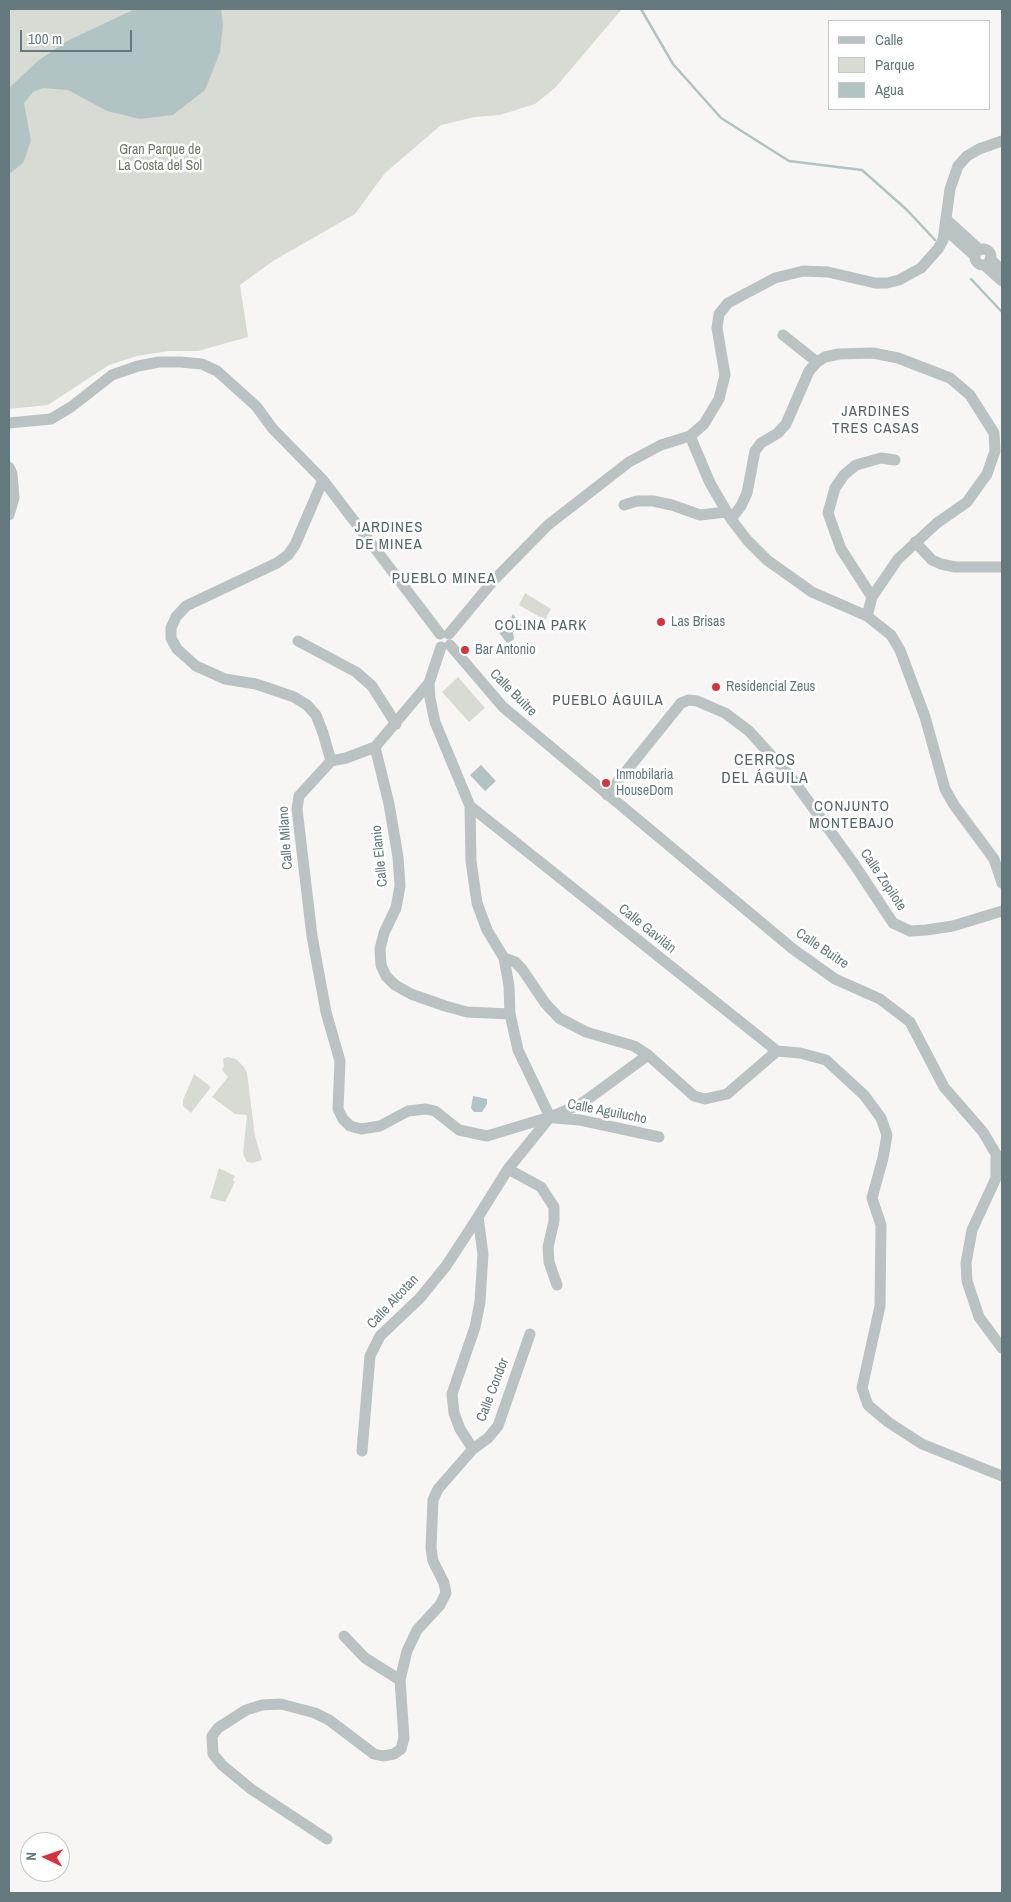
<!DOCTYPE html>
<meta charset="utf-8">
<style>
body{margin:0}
#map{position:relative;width:1011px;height:1902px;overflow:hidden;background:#f7f6f4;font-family:"Archivo Narrow",sans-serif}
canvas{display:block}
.frame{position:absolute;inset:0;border:10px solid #64797d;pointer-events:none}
.legend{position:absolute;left:828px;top:20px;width:162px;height:90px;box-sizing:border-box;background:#fff;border:1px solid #c1c9cb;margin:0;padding:6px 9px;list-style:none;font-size:15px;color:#64797d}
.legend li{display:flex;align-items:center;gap:10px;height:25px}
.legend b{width:25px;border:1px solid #c1c9cb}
.north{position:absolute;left:20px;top:1832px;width:50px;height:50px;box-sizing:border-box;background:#fff;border:1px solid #c1c9cb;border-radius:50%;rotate:273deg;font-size:14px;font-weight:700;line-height:20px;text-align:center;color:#64797d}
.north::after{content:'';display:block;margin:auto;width:18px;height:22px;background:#d6343d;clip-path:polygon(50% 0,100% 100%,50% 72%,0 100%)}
.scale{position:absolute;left:20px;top:30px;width:112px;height:22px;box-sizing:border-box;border:2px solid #64797d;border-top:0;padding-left:6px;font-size:15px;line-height:18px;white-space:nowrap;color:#64797d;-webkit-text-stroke:4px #fff;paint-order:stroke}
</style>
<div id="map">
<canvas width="1011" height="1902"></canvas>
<div class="frame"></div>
<ul class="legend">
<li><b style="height:6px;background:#bbc2c3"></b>Calle</li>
<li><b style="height:14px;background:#d8dbd3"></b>Parque</li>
<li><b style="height:14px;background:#b2c3c3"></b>Agua</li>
</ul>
<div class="north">N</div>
<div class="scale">100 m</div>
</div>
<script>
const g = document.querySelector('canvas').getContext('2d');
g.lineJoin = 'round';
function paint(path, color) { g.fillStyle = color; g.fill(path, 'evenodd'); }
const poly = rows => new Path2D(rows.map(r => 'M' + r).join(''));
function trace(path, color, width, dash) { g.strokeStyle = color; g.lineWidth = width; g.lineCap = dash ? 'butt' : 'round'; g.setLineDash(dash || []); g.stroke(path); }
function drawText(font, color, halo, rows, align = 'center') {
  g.font = font + ' "Archivo Narrow",sans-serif'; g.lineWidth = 5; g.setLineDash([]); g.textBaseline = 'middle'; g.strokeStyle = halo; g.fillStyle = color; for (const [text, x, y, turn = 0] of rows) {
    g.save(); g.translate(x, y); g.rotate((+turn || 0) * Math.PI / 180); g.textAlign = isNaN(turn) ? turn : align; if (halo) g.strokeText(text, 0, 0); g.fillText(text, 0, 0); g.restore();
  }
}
const green = poly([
 [9,9,622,9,555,88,535,104,500,115,475,117,441,125,385,173,355,214,273,261,240,285,248,337,198,351,169,351,137,356,109,365,48,405,9,409],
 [525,593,551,609,545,620,519,605],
 [458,677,485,708,469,722,442,692],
 [227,1057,236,1059,244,1067,247,1073,255,1136,262,1160,253,1163,247,1162,243,1154,247,1115,235,1114,212,1097,228,1077,222,1070,224,1066,223,1059],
 [194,1074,211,1087,191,1113,183,1106,183,1100],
 [219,1168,235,1176,233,1180,235,1182,225,1202,210,1198]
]);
const water = poly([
 [135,9,221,9,223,24,220,52,205,90,173,115,140,119,107,111,68,90,43,88,33,92,24,103,31,141,23,163,9,174,9,88,39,60,67,41],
 [513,614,524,628,520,632,513,632,514,639,509,643,506,642,498,631,502,627,506,628],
 [481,765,496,781,485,791,470,775],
 [473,1096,487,1099,487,1104,482,1112,474,1112,471,1108]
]);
const stream = poly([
 [641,9,673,64,721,118,789,161,862,170,907,210,935,240],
 [971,279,1002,312]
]);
const minor = poly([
 [947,220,980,250],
 [946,230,975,256],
 '975 257a8 8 0 1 1 16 0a8 8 0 1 1-16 0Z',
 [990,259,1002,270],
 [984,265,1002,281],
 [783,335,817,362],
 [9,423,51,419,71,407,112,375,138,366,159,362,180,362,202,364,217,371,256,406,273,429,323,480,440,634],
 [690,436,710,483,731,519,747,540,767,560,812,592,867,616,891,635,900,650,925,717,945,789,954,805,994,859,1002,883],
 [9,467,12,474,14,498,9,515],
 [323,480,295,545,288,555,277,563,186,606,176,617,171,628,171,638,177,649,196,666,225,679,256,684,294,697,307,705,316,715,323,733,331,761,299,796,297,809,312,936,326,1012,340,1061,338,1109,343,1119,350,1126,361,1129,380,1126,408,1111,426,1109,435,1111,459,1130,487,1136,550,1117,581,1104,648,1055],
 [624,505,637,501,653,501,672,505,700,515,726,512],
 [731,519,741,506,747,493,755,451,761,443,778,433,786,424,809,371,817,362,825,357,839,354,873,353,898,358,950,378,970,395,994,433,995,451,987,474,967,502,937,523,898,559,872,597,867,616],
 [915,542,932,560,941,564,955,567,1002,567],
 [872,597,841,549,828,513,835,488,844,475,856,465,881,458,895,460],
 [449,634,493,581,548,525,629,462,661,445,690,436,704,424,719,399,725,375,717,328,719,314,728,303,775,278,803,271,828,272,875,283,887,283,899,280,921,268,938,249,943,240,950,189,958,166,967,156,979,149,1002,141],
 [298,641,356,672,372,686,396,724],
 [450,645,503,707,793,949,835,979,880,999,910,1022,944,1087,983,1132,996,1154,996,1178,972,1230,966,1263,967,1281,979,1317,1002,1348],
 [375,747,389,804,398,857,400,886,396,908,384,933,380,949,381,965,386,976,395,985,411,994,445,1006,467,1012,510,1014],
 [331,761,346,758,375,747,429,683],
 [607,795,681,703,689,700,697,701,725,713,749,731,790,776,854,864,893,923,910,931,926,930,953,926,1002,911],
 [470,806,777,1051,800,1053,826,1060,864,1095,881,1118,887,1135,883,1158,872,1198,881,1225,880,1306,862,1388,868,1405,888,1422,922,1444,1002,1476],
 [504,958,515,962,522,969,545,1003,559,1018,586,1032,634,1046,648,1055,694,1096,705,1099,727,1094,777,1051],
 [554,1118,580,1120,659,1137],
 [508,1169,541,1187,554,1207,554,1221,548,1247,549,1262,557,1285],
 [473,1449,488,1438,498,1426,530,1334],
 [362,1451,370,1356,380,1336,420,1298,446,1266,478,1217],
 [344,1636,365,1658,400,1680],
 [327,1839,251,1789,222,1765,213,1754,212,1736,218,1728,246,1710,262,1705,281,1704,315,1713,329,1720,374,1754,383,1756,394,1754,401,1749,404,1738,400,1680,407,1651,417,1630,440,1605,446,1593,444,1583,433,1561,431,1548,433,1500,438,1489,473,1449,460,1429,454,1413,452,1394,475,1327,480,1302,483,1254,478,1217,508,1169,550,1117,518,1050,510,1014,509,986,504,958,487,930,477,903,471,861,470,806,435,722,430,698,429,683,441,647]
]);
const markers = [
 [661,622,5,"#d6343d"],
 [465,650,5,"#d6343d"],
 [716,687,5,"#d6343d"],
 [606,783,5,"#d6343d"]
];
const parkNames = [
 ["Gran Parque de",160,150],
 ["La Costa del Sol",160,166]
];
const poiNames = [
 ["Las Brisas",671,622],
 ["Bar Antonio",475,650],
 ["Residencial Zeus",726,687],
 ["Inmobilaria",616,775],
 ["HouseDom",616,791]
];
const streetNames = [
 ["Calle Buitre",513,693,45],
 ["Calle Milano",286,838,-94],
 ["Calle Elanio",380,856,-96],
 ["Calle Zopilote",883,880,56],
 ["Calle Gavilán",647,929,39],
 ["Calle Buitre",822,949,34],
 ["Calle Aguilucho",607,1112,11],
 ["Calle Alcotan",393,1302,-47],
 ["Calle Condor",493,1390,-69]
];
const neighbourhoodNames = [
 ["JARDINES",876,412],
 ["TRES CASAS",876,429],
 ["JARDINES",389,528],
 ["DE MINEA",389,545],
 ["PUEBLO MINEA",444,579],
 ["COLINA PARK",541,626],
 ["PUEBLO ÁGUILA",608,701],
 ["CONJUNTO",852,807],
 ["MONTEBAJO",852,824]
];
const quarterNames = [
 ["CERROS",765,761],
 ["DEL ÁGUILA",765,779]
];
paint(green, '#d8dbd3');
paint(water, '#b2c3c3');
trace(stream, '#b2c3c3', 2.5);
trace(minor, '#bbc2c3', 11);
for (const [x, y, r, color] of markers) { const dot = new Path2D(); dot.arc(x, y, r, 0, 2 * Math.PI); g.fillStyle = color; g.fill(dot); trace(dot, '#fff', 2); }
drawText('14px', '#707a66', '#fff', parkNames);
drawText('14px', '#64797d', '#fff', poiNames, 'left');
drawText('14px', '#64797d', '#fff', streetNames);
g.letterSpacing = '1px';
drawText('15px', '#556568', '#fff', neighbourhoodNames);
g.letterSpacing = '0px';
g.letterSpacing = '1px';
drawText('16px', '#556568', '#fff', quarterNames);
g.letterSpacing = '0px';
</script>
